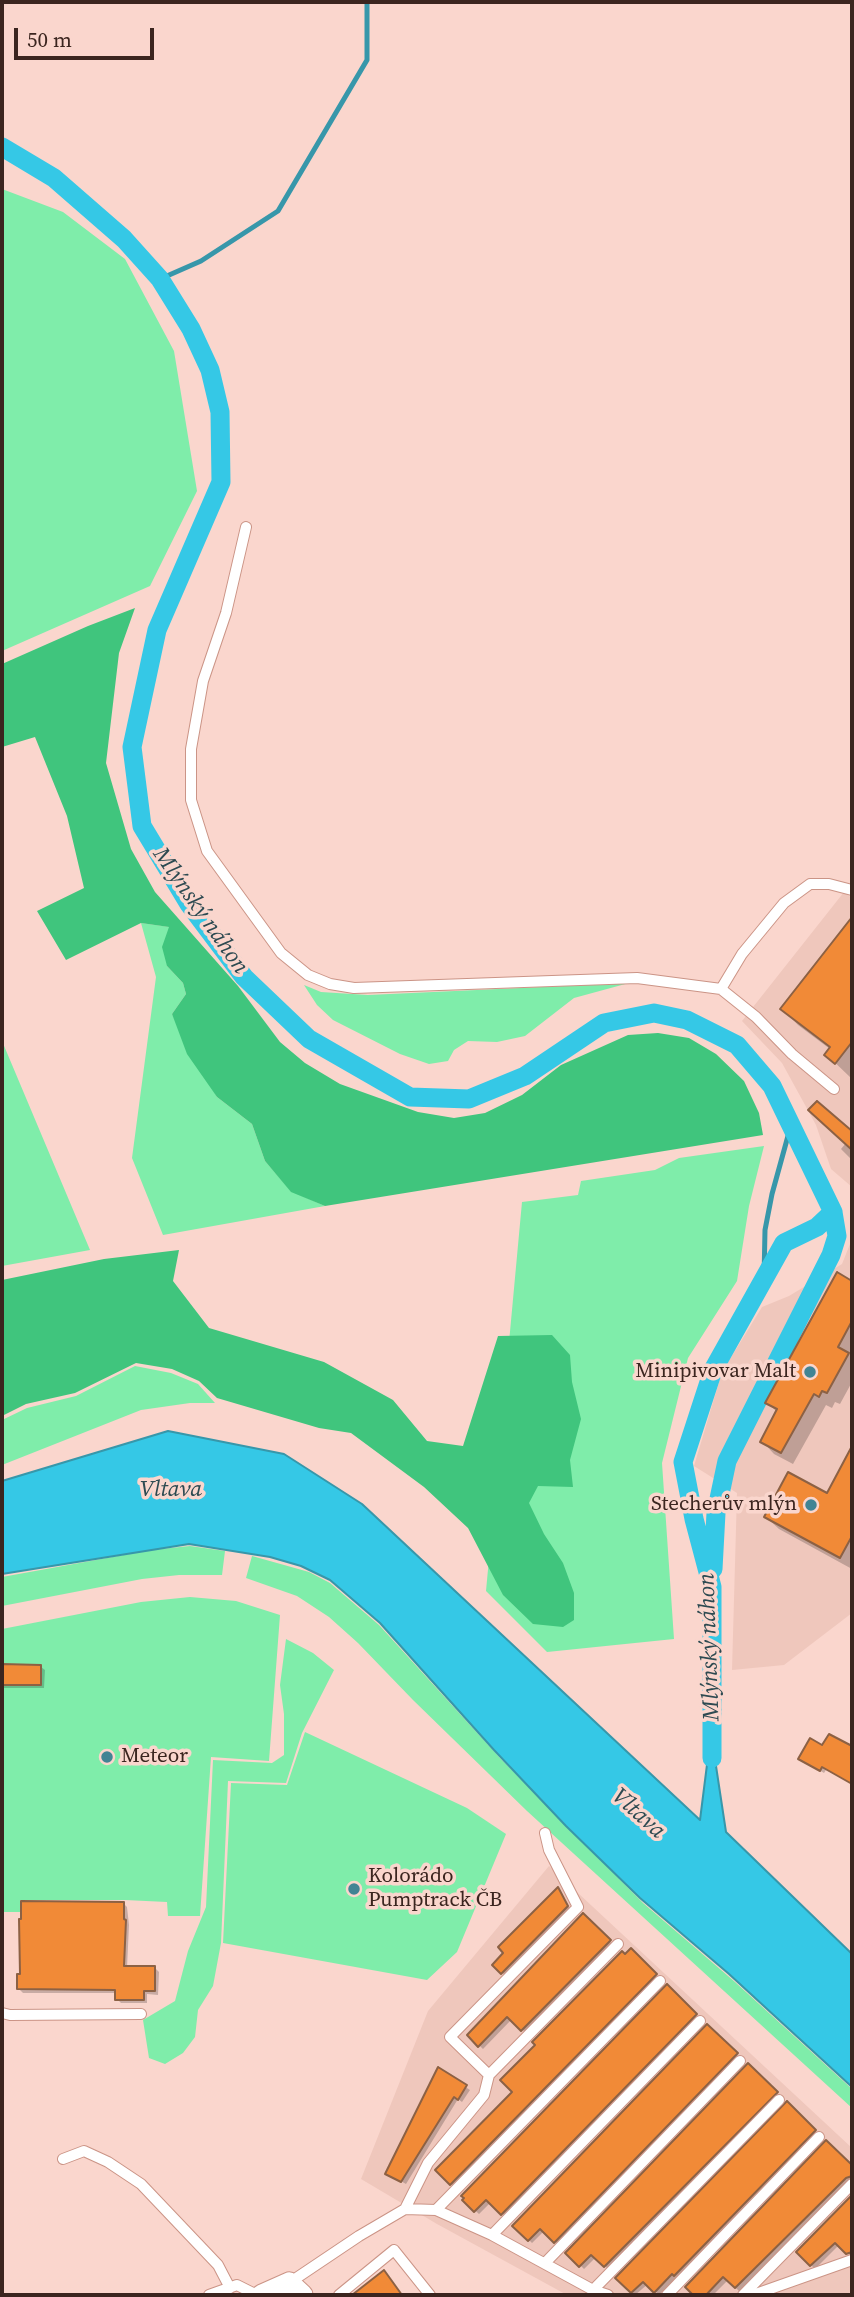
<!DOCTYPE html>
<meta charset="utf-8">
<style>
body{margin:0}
#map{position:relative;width:854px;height:2297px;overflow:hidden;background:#fad6cd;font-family:"Source Serif 4",serif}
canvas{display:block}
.frame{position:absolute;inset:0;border:4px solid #3b251f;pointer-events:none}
.scale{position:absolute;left:14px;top:28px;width:140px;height:32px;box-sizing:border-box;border:4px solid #3b251f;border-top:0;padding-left:9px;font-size:21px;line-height:24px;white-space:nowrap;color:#3b251f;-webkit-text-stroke:5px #fad6cd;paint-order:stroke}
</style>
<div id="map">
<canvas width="854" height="2297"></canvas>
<div class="frame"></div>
<div class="scale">50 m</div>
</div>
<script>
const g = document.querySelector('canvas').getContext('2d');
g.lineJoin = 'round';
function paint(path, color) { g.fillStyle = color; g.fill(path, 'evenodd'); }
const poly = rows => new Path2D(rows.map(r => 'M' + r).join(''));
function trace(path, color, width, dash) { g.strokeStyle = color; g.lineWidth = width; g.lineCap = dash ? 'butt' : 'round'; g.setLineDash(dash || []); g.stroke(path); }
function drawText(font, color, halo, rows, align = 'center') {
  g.font = font + ' "Source Serif 4",serif'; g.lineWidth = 7; g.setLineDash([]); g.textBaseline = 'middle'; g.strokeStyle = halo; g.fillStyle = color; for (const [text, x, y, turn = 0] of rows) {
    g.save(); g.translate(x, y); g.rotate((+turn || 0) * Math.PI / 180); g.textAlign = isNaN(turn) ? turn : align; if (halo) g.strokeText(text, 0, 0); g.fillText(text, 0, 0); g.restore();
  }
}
const built = poly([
 [844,892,852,898,852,1187,831,1169,816,1125,782,1063,742,1021],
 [852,1239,852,1613,784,1665,732,1670,737,1493,694,1466,722,1372,762,1307,789,1296,842,1264],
 [549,1866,852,2148,852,2292,843,2295,567,2295,437,2224,361,2179,428,2011]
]);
const green = poly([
 [2,189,63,212,125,259,174,351,197,491,150,586,2,651],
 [141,923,170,927,167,966,183,983,186,994,172,1014,217,1097,252,1124,265,1161,291,1191,325,1206,163,1235,132,1158,156,977],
 [629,983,574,998,525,1036,497,1042,468,1041,454,1050,448,1061,429,1064,400,1054,333,1020,317,1005,304,985,321,992,368,995],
 [2,1041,90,1250,2,1266],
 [764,1146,749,1206,737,1281,688,1358,662,1463,674,1639,547,1652,486,1591,522,1202,578,1195,581,1181,655,1170,679,1158],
 [135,1366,171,1373,198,1384,215,1403,190,1403,141,1410,2,1465,2,1420,27,1408,76,1396],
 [190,1546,225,1551,222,1575,179,1575,142,1579,2,1606,2,1577,151,1550],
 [252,1556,309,1572,330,1583,379,1625,501,1759,643,1903,735,1982,852,2089,852,2108,527,1811,413,1700,358,1643,329,1617,297,1596,246,1578],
 [190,1597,236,1601,280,1615,269,1761,211,1757,200,1916,168,1916,167,1902,125,1900,20,1900,20,1912,2,1912,2,1629,141,1602],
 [286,1639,313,1653,334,1670,302,1733,286,1783,228,1781,221,1943,213,1986,198,2010,195,2037,183,2053,165,2064,149,2058,143,2020,175,2001,188,1951,206,1907,213,1760,272,1763,284,1755,284,1714,280,1685],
 [305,1732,467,1808,506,1834,457,1952,427,1980,223,1943,231,1783,287,1785]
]);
const forest = poly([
 [135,608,119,653,106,763,131,849,155,892,238,986,280,1042,305,1063,340,1084,418,1112,454,1118,485,1113,522,1095,561,1065,628,1035,658,1033,689,1038,716,1054,744,1081,759,1113,763,1135,325,1206,291,1192,265,1161,252,1124,217,1097,187,1054,172,1014,186,994,183,983,167,966,162,947,169,927,141,923,66,960,37,911,84,888,67,816,35,737,2,747,2,664,88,626],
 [179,1250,173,1281,209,1328,324,1362,393,1400,427,1441,463,1446,498,1336,552,1335,570,1355,572,1382,581,1419,570,1460,573,1487,538,1486,529,1503,544,1534,563,1563,574,1593,574,1620,563,1627,533,1624,503,1595,468,1528,424,1487,351,1433,319,1428,217,1398,199,1381,172,1369,136,1363,75,1393,26,1404,2,1416,2,1280,104,1259]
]);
const water = poly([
 [168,1431,284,1454,362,1504,700,1820,711,1733,726,1832,852,1954,852,2087,729,1974,640,1898,566,1826,494,1750,380,1623,330,1580,301,1566,270,1557,189,1544,2,1574,2,1481,168,1431]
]);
const shadow = poly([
 [850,923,852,924,851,1078,826,1054,830,1049,798,1025,783,1009],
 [817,1103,852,1133,852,1160,841,1149,846,1143],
 [837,1275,852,1283,852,1382,840,1404,835,1402,832,1408,826,1405,793,1464,774,1454,762,1441,778,1413,767,1402],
 [852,1450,852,1569,779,1529,766,1517,827,1496],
 [2,1666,41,1667,45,1670,44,1688,2,1688],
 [852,1740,852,1788,852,1783,826,1770,824,1773,801,1759,849,1746],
 [558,1890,571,1910,506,1976,494,1965],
 [123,1903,127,1907,129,1925,127,1968,155,1968,159,1972,158,1995,147,1994,147,2003,121,2003,117,1999,117,1993,23,1993,19,1989],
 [584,1915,613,1945,526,2033,512,2019,483,2049,469,2035],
 [631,1950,659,1979,454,2187,437,2170,514,2092],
 [667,1987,699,2019,506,2217,491,2202,479,2214,464,2200],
 [707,2026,740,2058,559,2245,544,2231,532,2243,515,2226],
 [748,2065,780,2097,609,2270,596,2257,584,2269,568,2253],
 [439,2070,470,2090,462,2102,458,2099,406,2184,387,2173],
 [787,2104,819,2135,679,2279,677,2277,659,2295,648,2284,635,2295,618,2278],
 [826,2142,852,2167,852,2181,739,2291,728,2280,713,2295,696,2295,688,2287],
 [852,2197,852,2255,851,2256,839,2245,815,2269,798,2252]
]);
const stream = poly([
 [160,279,201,261,278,211,367,60,367,2],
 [764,1279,765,1230,772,1194,791,1125]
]);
const canal = poly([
 [2,147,54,178,124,239,160,279,191,329,210,370,220,412,221,482,157,630,132,747,142,826,189,904,244,977,309,1039,410,1097,469,1099,525,1076,604,1023,654,1013,687,1020,737,1045,772,1086,833,1212,817,1227,784,1243,713,1370,683,1462,694,1519,712,1587,712,1758],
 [713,1569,716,1513,727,1461,831,1255,837,1236,833,1212]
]);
const building = poly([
 [852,917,852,1042,835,1064,824,1055,830,1047,780,1009,852,917],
 [817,1101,852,1131,852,1150,808,1110,817,1101],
 [837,1272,852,1281,852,1321,838,1347,849,1353,827,1393,822,1391,819,1397,814,1394,781,1453,760,1442,777,1409,765,1403,837,1272],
 [852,1446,852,1536,840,1558,764,1517,788,1472,827,1493,852,1446],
 [2,1664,41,1665,41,1685,2,1685,2,1664],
 [829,1734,852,1746,852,1784,822,1767,820,1771,798,1759,810,1738,822,1745,829,1734],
 [558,1887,568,1906,501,1974,492,1965,503,1953,498,1947,558,1887],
 [21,1901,124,1902,124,1919,126,1920,124,1966,155,1966,155,1991,144,1991,144,2000,115,2000,115,1990,17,1989,17,1974,20,1974,19,1919,21,1919,21,1901],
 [583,1913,611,1940,521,2031,507,2017,478,2047,467,2035,583,1913],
 [631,1948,657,1974,450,2185,435,2170,512,2092,500,2080,535,2045,532,2042,622,1951,625,1954,631,1948],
 [667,1984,697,2014,501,2215,486,2200,474,2212,462,2200,464,2198,461,2196,667,1984],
 [707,2024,738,2053,554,2243,540,2229,528,2241,512,2226,707,2024],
 [748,2063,778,2092,604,2267,591,2255,579,2267,565,2253,748,2063],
 [438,2067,467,2085,458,2100,454,2097,401,2182,385,2174,438,2067],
 [787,2101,816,2130,674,2276,672,2274,654,2293,643,2282,631,2293,615,2278,787,2101],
 [826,2140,852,2165,852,2176,846,2178,735,2288,723,2277,706,2295,693,2295,685,2287,826,2140],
 [852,2195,852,2252,846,2254,835,2243,810,2266,796,2252,852,2195],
 [384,2270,402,2295,352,2295,384,2270]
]);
const lane = poly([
 [246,527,226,613,203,681,191,749,191,800,207,851,281,953,308,975,330,984,354,988,637,978,721,989,756,1017,792,1054,834,1089],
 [721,989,742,954,784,903,810,884,829,884,852,890],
 [2,2013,10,2015,141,2014],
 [489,2075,450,2037,578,1907,549,1850,545,1833],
 [63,2159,84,2151,108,2162,141,2184,218,2265,230,2288],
 [405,2209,428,2163,484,2095,489,2075,618,1944],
 [436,2210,660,1981],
 [492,2235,700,2021],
 [545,2263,740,2061],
 [289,2283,359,2236,405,2209,436,2210,492,2235,593,2290,608,2295],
 [593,2290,779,2100],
 [209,2295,237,2285,257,2295],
 [339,2295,394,2250,430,2295],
 [667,2295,819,2137],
 [743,2295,852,2184],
 [753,2295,852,2260]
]);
const street = poly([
 [262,2295,289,2283,302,2295]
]);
const markers = [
 [810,1372,7,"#418494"],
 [811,1505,7,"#418494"],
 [107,1757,7,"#418494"],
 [354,1889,7,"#418494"]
];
const poiNames = [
 ["Minipivovar Malt",796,1372],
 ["Stecherův mlýn",797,1505],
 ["Meteor",121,1757,"left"],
 ["Kolorádo",368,1877,"left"],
 ["Pumptrack ČB",368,1901,"left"]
];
const waterNames = [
 ["Mlýnský náhon",200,911,55],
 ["Vltava",171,1490],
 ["Mlýnský náhon",710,1647,-92],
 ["Vltava",638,1814,42]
];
paint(built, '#efc7bc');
paint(green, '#7fedaa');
paint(forest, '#40c57d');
paint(water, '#35c8e6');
trace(water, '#3797aa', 2);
paint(shadow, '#0003');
trace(stream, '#3797aa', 5);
trace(canal, '#35c8e6', 19);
paint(building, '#f18a37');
trace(building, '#8c6144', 2);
trace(lane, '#cb9486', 12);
trace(street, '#cb9486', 23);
trace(lane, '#fff', 10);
trace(street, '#fff', 21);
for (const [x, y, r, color] of markers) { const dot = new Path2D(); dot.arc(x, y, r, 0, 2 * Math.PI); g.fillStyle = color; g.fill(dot); trace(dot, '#fad6cd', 2.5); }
drawText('21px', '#3b251f', '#fad6cd', poiNames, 'right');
drawText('italic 23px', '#2d4a51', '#fad6cd', waterNames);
</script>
